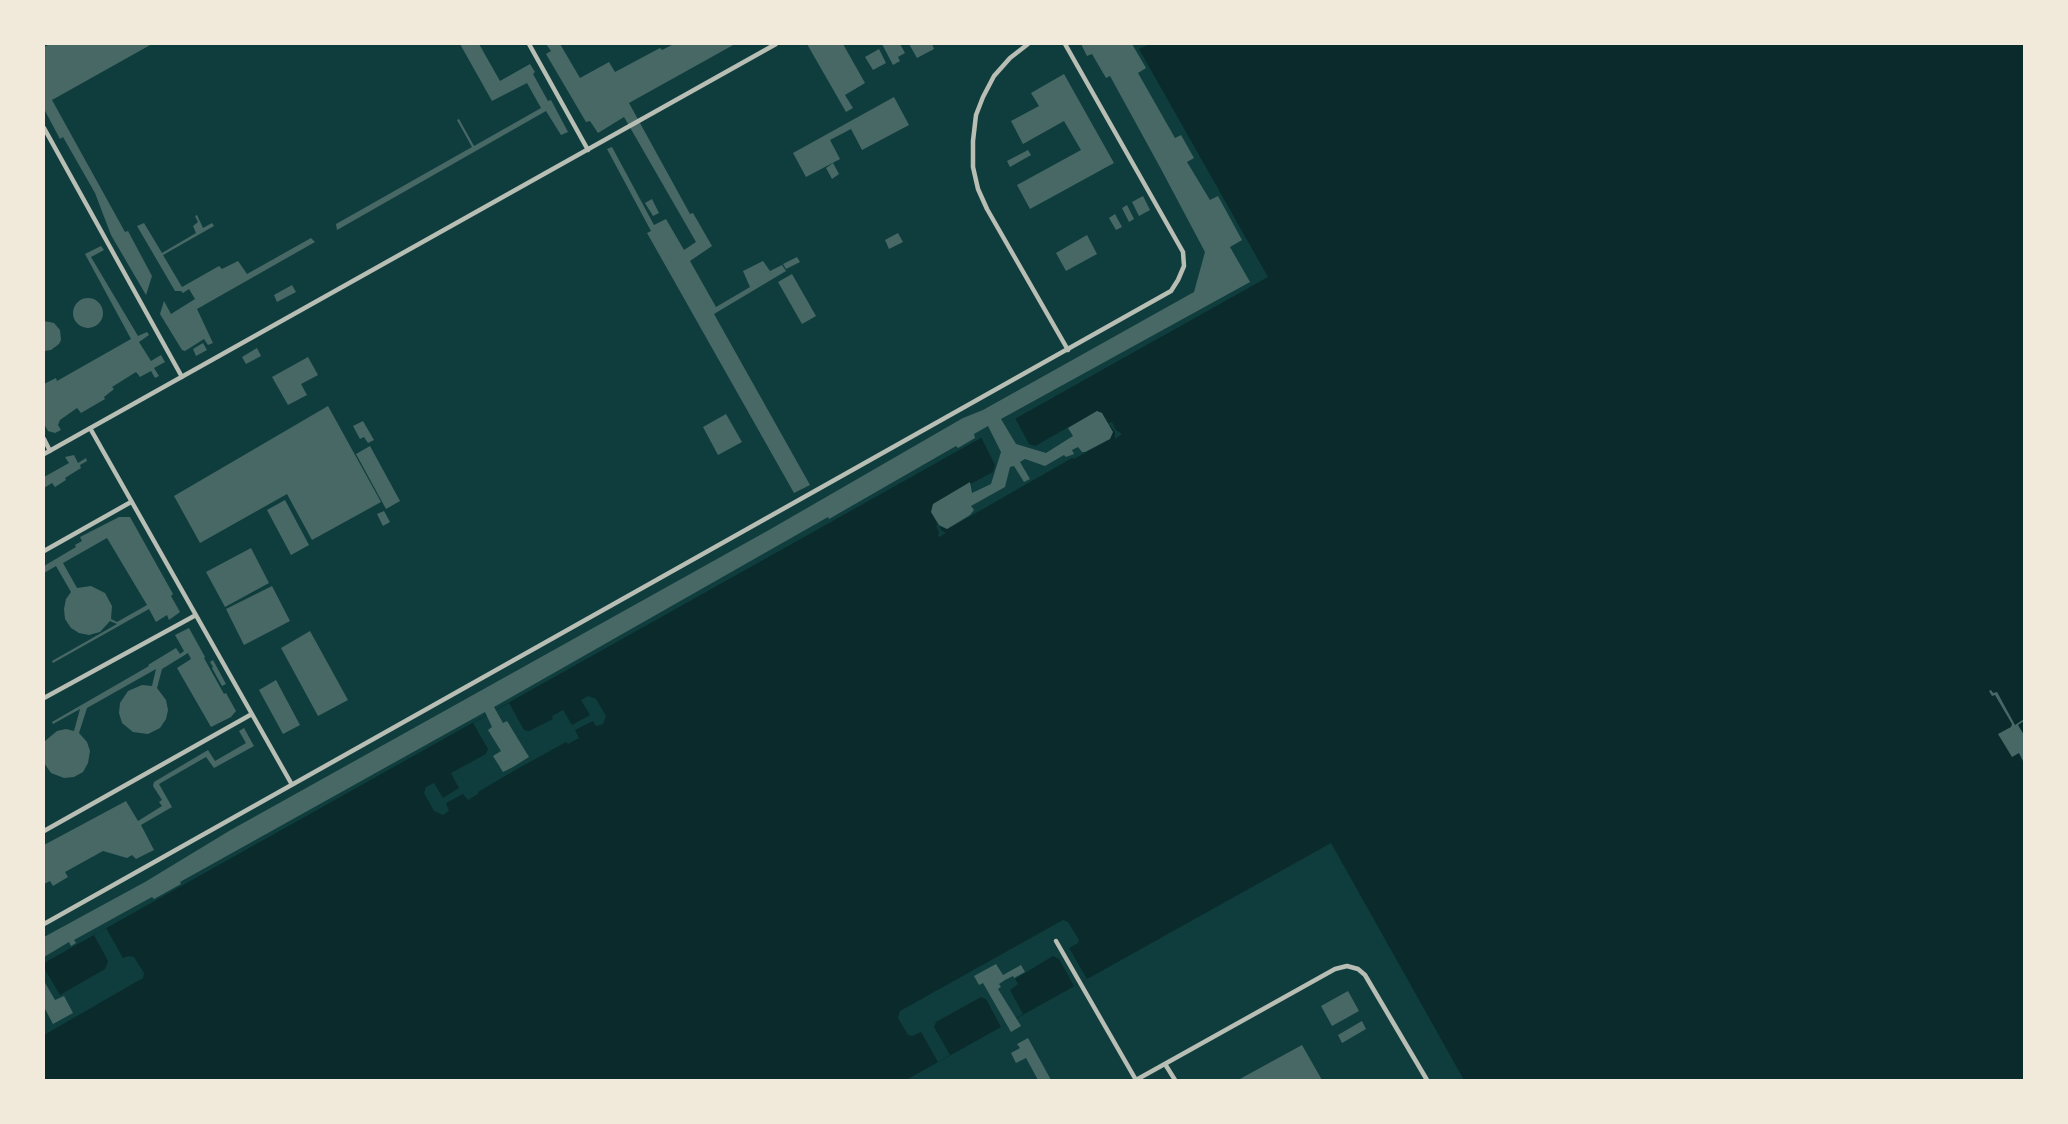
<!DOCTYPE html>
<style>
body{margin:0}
#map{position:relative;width:2068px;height:1124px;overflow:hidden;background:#0f3d3e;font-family:Lato,sans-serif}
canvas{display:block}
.frame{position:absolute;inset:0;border:45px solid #f1e9da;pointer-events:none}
</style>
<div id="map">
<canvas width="2068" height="1124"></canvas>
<div class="frame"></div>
</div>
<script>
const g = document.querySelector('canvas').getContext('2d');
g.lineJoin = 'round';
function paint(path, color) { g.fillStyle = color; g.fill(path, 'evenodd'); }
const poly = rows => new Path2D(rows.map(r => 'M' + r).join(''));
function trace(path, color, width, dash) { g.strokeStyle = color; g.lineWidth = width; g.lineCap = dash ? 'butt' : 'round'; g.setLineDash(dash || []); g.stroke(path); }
const water = poly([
 [1150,44,2024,44,2024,1080,1464,1080,1331,843,906,1080,44,1080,44,963,1268,277,1139,49]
]);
const pier = poly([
 [1097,411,1102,413,1107,424,1112,422,1116,430,1122,434,1115,439,1115,432,1110,425,1109,426,1113,432,1110,439,1074,459,1072,458,955,525,947,529,939,526,941,530,946,533,939,537,938,536,939,532,936,526,938,525,931,512,933,504,993,472,995,465,981,437,1015,418,1029,444,1035,446],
 [588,696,596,699,606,716,603,724,596,726,593,721,575,730,579,738,568,744,566,742,517,769,478,792,478,794,468,800,463,794,446,803,449,811,443,815,434,811,424,793,426,787,434,783,443,798,459,788,451,773,486,754,488,749,473,723,509,703,524,730,529,731,553,719,552,716,563,710,572,725,590,715,581,700],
 [1063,920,1068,922,1079,940,1078,943,1069,948,1087,979,1074,986,1059,959,1053,956,1015,979,1018,984,1010,990,1023,1014,1001,1027,986,999,981,997,936,1022,934,1027,950,1055,938,1062,921,1032,912,1036,908,1035,898,1018,900,1011],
 [106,928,123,958,129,956,134,957,144,973,143,978,44,1035,44,968,60,995,105,969,108,961,94,935]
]);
const building = poly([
 [50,44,152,44,52,100,125,232,128,231,152,276,146,295,111,235,95,193,63,137,60,139,44,109,44,47],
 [460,44,479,44,500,81,530,64,535,72,533,74,548,101,551,100,568,132,561,135,546,111,337,230,336,224,472,147,457,120,459,119,474,146,541,108,527,83,492,101],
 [546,44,560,44,580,78,609,62,615,72,660,48,662,50,674,44,735,44,629,103,690,214,693,213,712,246,690,261,716,307,750,287,743,271,763,261,770,271,782,265,786,271,714,314,810,485,794,493,647,233,651,231,607,149,612,147,654,225,666,219,684,250,696,242,624,117,598,133,590,121,586,122,546,54,551,51],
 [807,44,843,44,865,83,845,95,853,108,846,112],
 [882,44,900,44,905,53,898,57,900,61,893,65],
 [909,44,932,44,934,49,917,58],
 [1081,44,1132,44,1146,68,1138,73,1175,138,1181,135,1194,158,1187,162,1210,200,1218,196,1242,240,1230,247,1250,282,1001,419,1016,444,1046,453,1073,436,1068,428,1097,411,1102,413,1113,432,1110,439,1085,452,1082,452,1078,447,1072,450,1074,454,1066,457,1064,455,1045,466,1025,459,1020,462,1030,479,1024,482,1014,466,1010,467,1005,487,971,506,974,510,970,515,947,529,939,525,931,512,933,504,970,482,972,493,991,484,1001,452,988,426,974,434,975,438,958,448,956,446,829,519,828,517,494,707,503,723,507,721,529,757,513,767,503,772,493,756,501,751,488,730,492,727,485,712,180,882,181,884,154,899,152,897,74,940,76,943,71,946,69,942,44,957,44,937,145,882,229,831,769,530,963,418,983,410,1194,292,1205,252,1161,169,1110,76,1106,78,1092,54,1087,56],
 [879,49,886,63,873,70,865,57],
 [1064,74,1114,163,1030,209,1017,185,1081,150,1064,121,1023,144,1011,121,1039,106,1031,93],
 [894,97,909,125,862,150,851,129,830,140,840,159,806,177,793,153],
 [1028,150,1031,155,1010,167,1007,161],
 [833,163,839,174,832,179,826,168],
 [1143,196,1150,210,1139,216,1132,202],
 [652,199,659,213,653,216,645,203],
 [1127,205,1134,219,1129,222,1122,208],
 [1115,214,1122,227,1116,230,1109,218],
 [197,215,203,228,212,223,214,226,163,255,182,287,219,266,222,269,238,261,247,274,311,238,315,242,197,309,213,343,208,345,204,339,185,351,182,350,160,314,164,301,171,314,195,299,189,289,183,293,181,291,175,291,137,226,144,223,162,253,196,233,193,226,198,222,195,216],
 [898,233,903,242,889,249,885,240],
 [1087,235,1097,254,1066,271,1056,253],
 [101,246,104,250,91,257,138,336,147,332,149,335,139,342,151,361,161,355,165,362,154,368,159,376,155,378,151,371,140,377,136,372,112,387,114,389,104,397,105,399,81,413,77,408,60,420,58,425,61,430,55,433,48,431,44,424,44,384,56,378,57,381,131,339,85,254],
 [797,257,800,262,786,269,783,264],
 [792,274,816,316,802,324,778,282],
 [292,285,296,292,277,302,274,295],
 '73 313a15 15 0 1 1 30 0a15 15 0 1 1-30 0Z',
 [44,321,54,323,60,330,61,340,59,344,51,350,44,351],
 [203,343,207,350,196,356,193,349],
 [257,348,261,356,246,364,242,357],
 [308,357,318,375,301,384,307,395,288,405,272,377],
 [328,406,381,502,312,540,287,494,200,543,174,496],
 [726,414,742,442,718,455,703,427],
 [363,421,374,440,368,443,364,437,360,439,353,426],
 [370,446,400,501,386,509,356,454],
 [74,455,78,463,86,458,87,461,80,465,81,468,65,478,66,480,55,487,52,483,44,488,44,477,69,463,65,457],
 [285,500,309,545,291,555,267,510],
 [384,511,390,522,383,526,377,514],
 [119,517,130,517,173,594,171,596,180,612,169,620,167,615,156,622,149,609,53,663,52,661,117,624,110,621,100,632,89,635,79,633,71,628,65,619,64,609,66,599,71,592,56,566,44,573,44,566,76,547,75,545,82,541,80,537],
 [107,538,147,605,117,622,111,619,112,606,105,593,91,586,77,588,63,563],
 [251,548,269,583,225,607,206,572],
 [272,586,290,621,244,645,226,609],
 [189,628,205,657,204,658,224,694,226,693,236,711,231,717,211,727,177,668,191,659,188,653,162,669,157,688,166,700,168,710,166,719,160,728,148,734,133,732,122,723,119,713,120,703,128,691,142,685,152,686,156,669,87,708,79,733,87,742,90,751,88,763,83,772,74,777,64,778,51,773,44,763,44,745,45,741,57,731,66,729,74,731,80,709,53,724,52,722,149,666,148,665,176,648,180,654,184,651,175,635],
 [310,631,348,700,318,716,281,648],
 [213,660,226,684,222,686,212,668,213,667,210,662],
 [276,680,300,725,283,734,259,690],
 [1991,690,1993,693,1997,692,2015,725,2024,719,2024,721,2018,725,2024,735,2024,763,2019,753,2012,757,1998,734,2011,727,2012,724,1995,695,1992,696,1989,691],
 [244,728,254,746,214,768,206,757,159,784,172,807,141,825,154,850,136,859,132,855,127,858,103,851,65,872,68,877,53,886,50,881,44,884,44,845,126,801,138,821,162,806,159,802,162,800,153,786,154,782,208,750,215,761,246,743,239,731],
 [996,964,1003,975,1021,965,1025,972,1014,978,1013,976,1005,980,999,984,1001,987,998,989,1021,1026,1011,1032,983,983,979,985,974,976],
 [44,981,55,1000,64,996,73,1013,53,1024,44,1007],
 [1348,991,1359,1011,1332,1026,1321,1006],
 [1362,1021,1366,1029,1342,1043,1338,1035],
 [1028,1038,1051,1080,1038,1080,1026,1058,1016,1063,1011,1053,1020,1048,1017,1044],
 [1302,1045,1322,1080,1238,1080]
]);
const service = poly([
 [529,44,588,150],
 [1028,44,1010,58,994,76,983,97,976,115,973,141,973,167,978,189,987,209,1068,350],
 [44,128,182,377],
 [90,428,291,783],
 [44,439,50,451],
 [44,454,776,44],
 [44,551,131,502],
 [44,698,196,615],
 [44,831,252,714],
 [44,924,1171,291,1178,280,1184,266,1183,252,1065,44],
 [1056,941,1136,1080],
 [1165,1064,1175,1080],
 [1136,1080,1335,969,1347,966,1358,969,1365,975,1427,1080]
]);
paint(water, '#0a2a2b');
paint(pier, '#0f3d3e');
paint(building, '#486865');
trace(service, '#b8beb3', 4.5);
</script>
